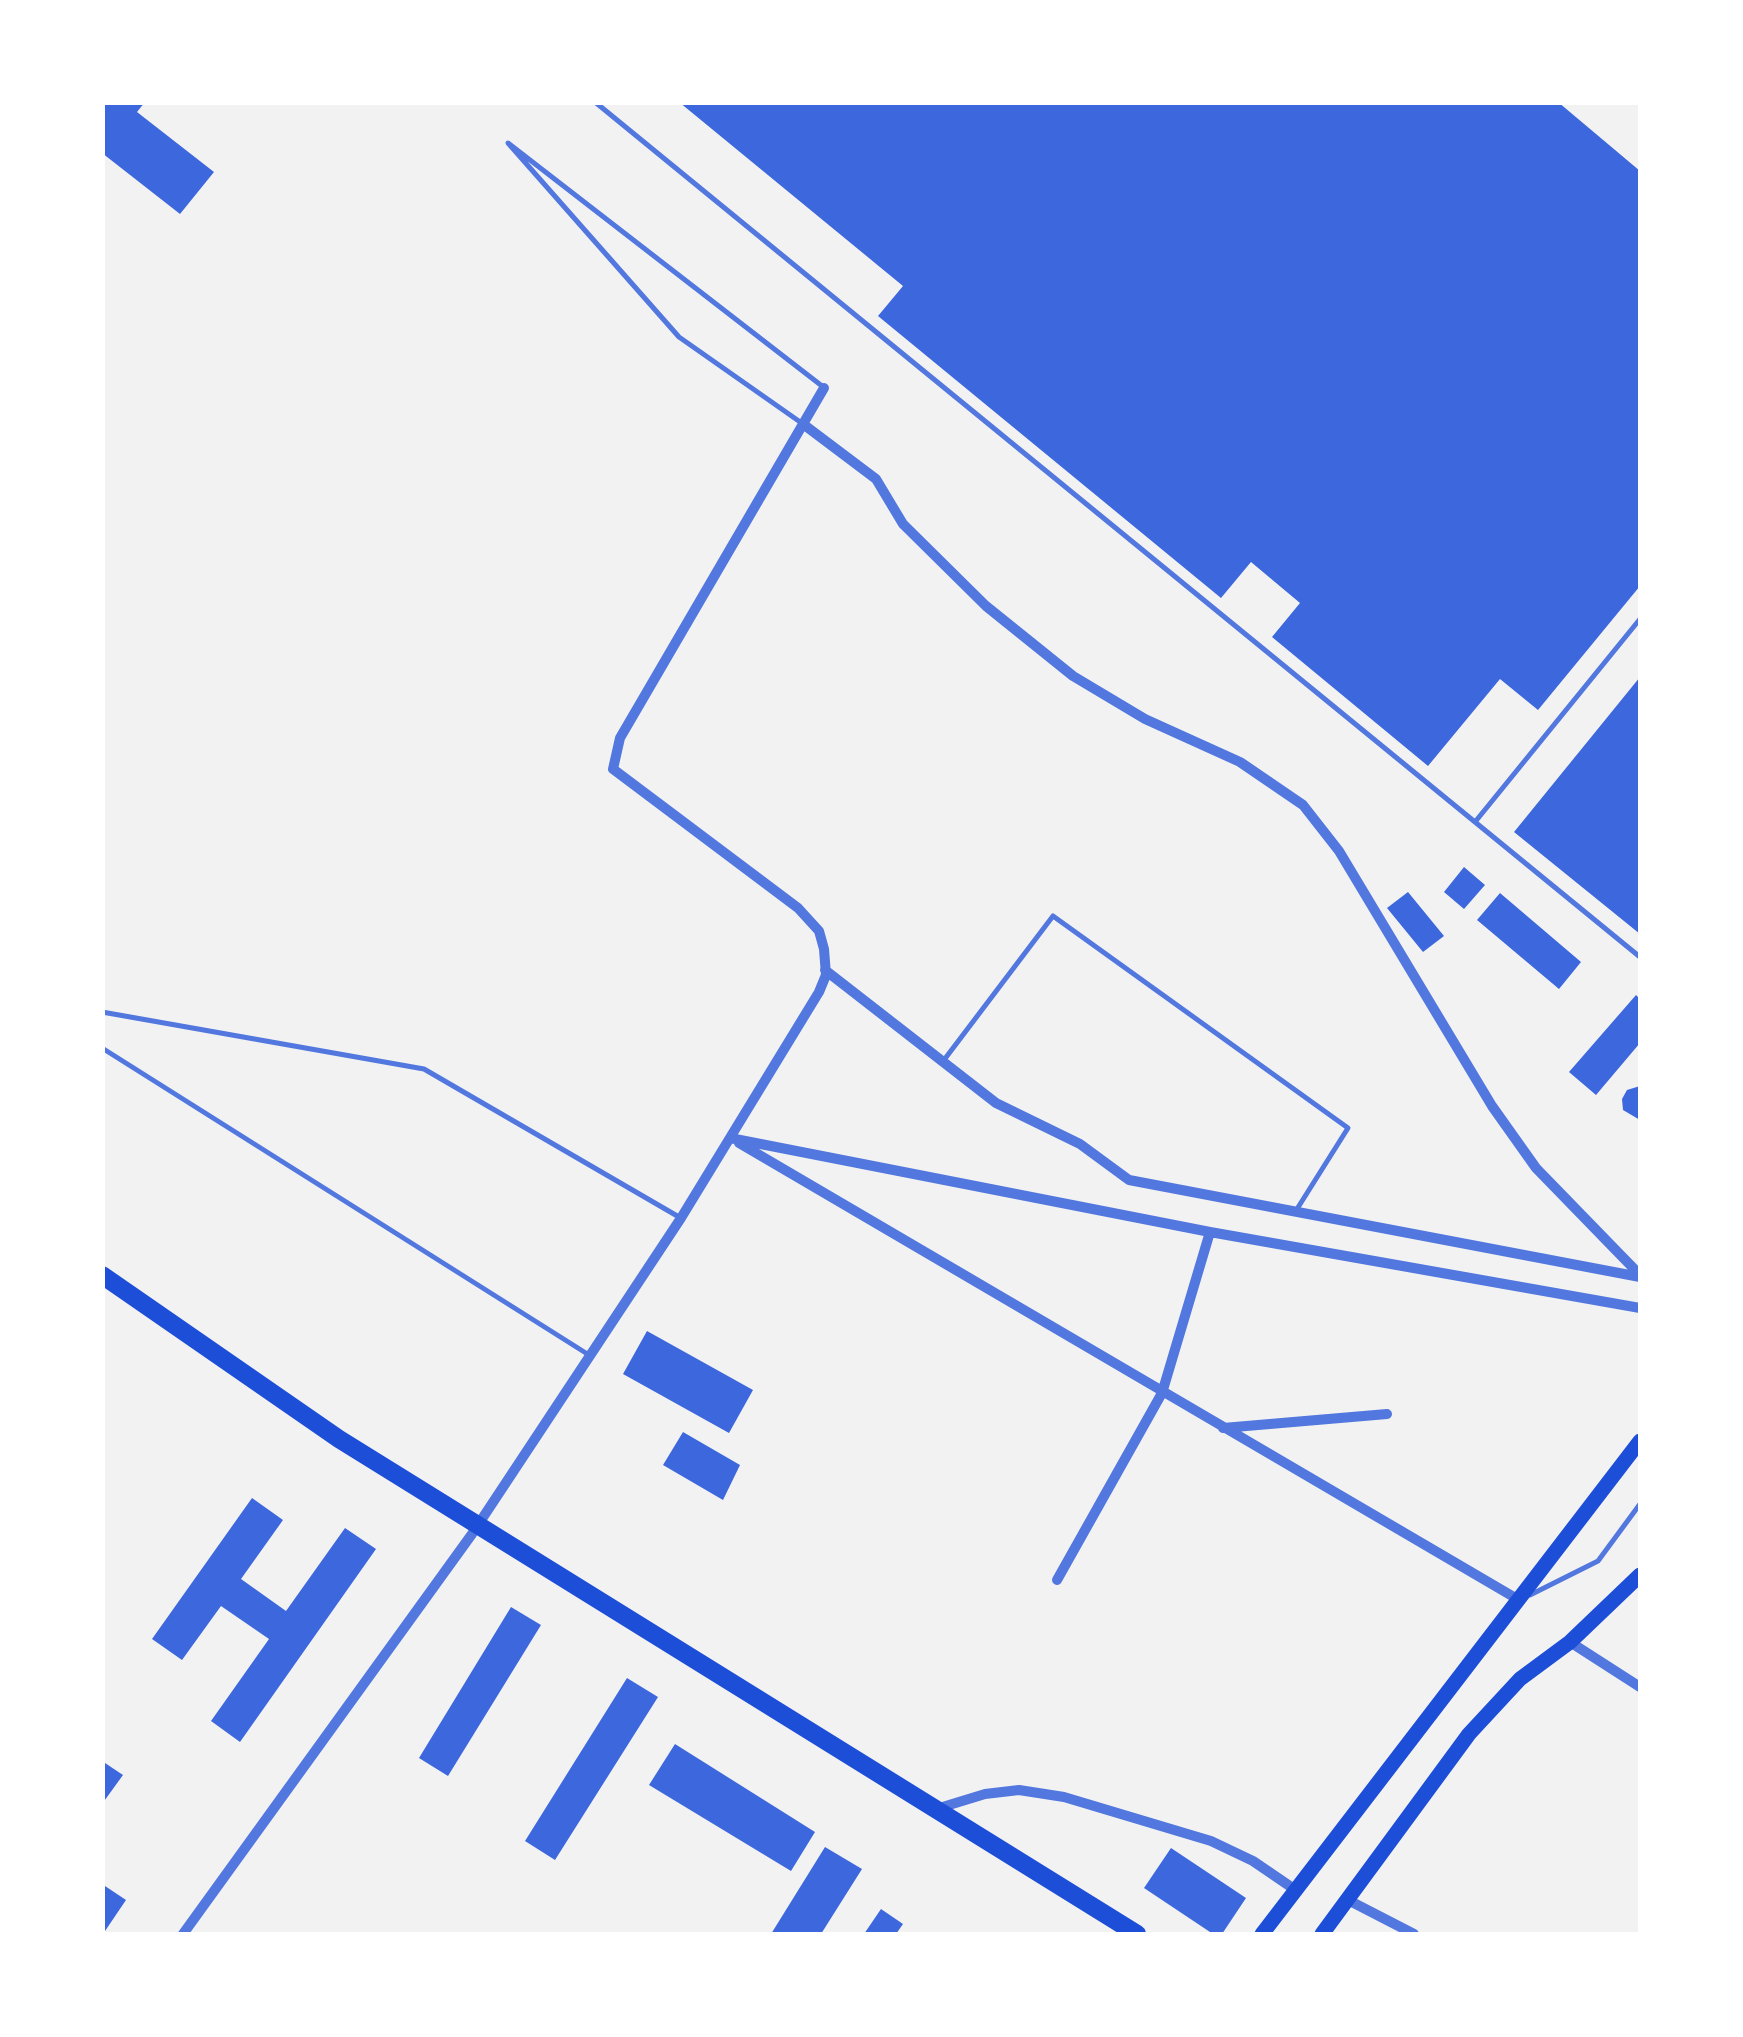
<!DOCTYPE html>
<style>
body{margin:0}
#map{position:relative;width:1743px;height:2037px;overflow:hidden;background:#f2f2f2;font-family:"PT Sans Narrow",sans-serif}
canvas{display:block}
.frame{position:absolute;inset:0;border:105px solid #fff;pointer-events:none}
</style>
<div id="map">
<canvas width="1743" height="2037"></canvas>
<div class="frame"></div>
</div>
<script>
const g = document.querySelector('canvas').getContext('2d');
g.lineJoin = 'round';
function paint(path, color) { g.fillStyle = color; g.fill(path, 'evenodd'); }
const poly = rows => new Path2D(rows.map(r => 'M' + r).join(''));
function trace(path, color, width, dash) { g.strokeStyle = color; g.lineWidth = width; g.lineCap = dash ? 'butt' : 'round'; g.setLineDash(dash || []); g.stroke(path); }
const building = poly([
 [102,102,145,102,137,112,214,172,180,214,102,153],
 [679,102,1558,102,1640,171,1640,586,1538,710,1500,679,1428,766,1272,637,1300,603,1251,562,1221,598,878,316,903,286],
 [1640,677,1640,934,1514,832],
 [1464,867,1485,885,1464,909,1444,892],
 [1408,892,1444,936,1423,952,1387,908],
 [1500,893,1581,962,1559,989,1477,920],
 [1636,995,1640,999,1640,1043,1596,1095,1569,1072],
 [1640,1086,1640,1120,1623,1110,1622,1099,1627,1090],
 [647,1331,753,1390,729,1433,623,1374],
 [683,1432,740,1465,723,1500,663,1465],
 [252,1498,283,1520,241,1579,286,1611,345,1528,376,1549,240,1742,211,1721,269,1639,221,1606,182,1660,152,1639],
 [511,1607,541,1625,448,1776,419,1758],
 [627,1678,658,1697,555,1860,525,1841],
 [675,1744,815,1832,791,1871,649,1785],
 [102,1761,123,1775,102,1804],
 [825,1847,862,1869,821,1934,771,1934],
 [1171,1848,1246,1898,1222,1934,1213,1934,1144,1888],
 [102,1884,126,1900,103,1934,102,1934],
 [881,1909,903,1924,896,1934,864,1934]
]);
const service = poly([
 [595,102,1640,957],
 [803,424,679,337,508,143,822,386],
 [1475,822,1640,619],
 [102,1012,424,1069,679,1217],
 [102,1048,589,1355],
 [944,1060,1053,916,1348,1128,1297,1209],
 [1530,1595,1598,1561,1640,1504]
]);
const minor = poly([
 [803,424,876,479,903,524,986,606,1073,676,1145,719,1240,762,1303,805,1339,851,1492,1106,1536,1168,1640,1275],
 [825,970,996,1103,1080,1144,1129,1180,1640,1277],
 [730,1138,1210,1232,1640,1308],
 [739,1143,1519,1600],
 [1223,1428,1387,1414],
 [1057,1580,1162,1393,1210,1232],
 [1570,1642,1640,1687],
 [936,1809,985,1794,1019,1790,1064,1797,1211,1841,1253,1861,1297,1891],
 [1348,1900,1414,1934],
 [183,1934,472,1534,681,1218,819,992,826,975,824,949,819,931,798,908,613,769,620,738,824,388]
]);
const secondary = poly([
 [1262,1934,1640,1441],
 [1322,1934,1469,1734,1520,1679,1570,1642,1640,1575]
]);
const primary = poly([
 [102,1275,339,1439,1137,1934]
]);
paint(building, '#3d67dc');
trace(service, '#5277de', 5);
trace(minor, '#5277de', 10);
trace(secondary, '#1d4ed8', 15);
trace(primary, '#1d4ed8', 18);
</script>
